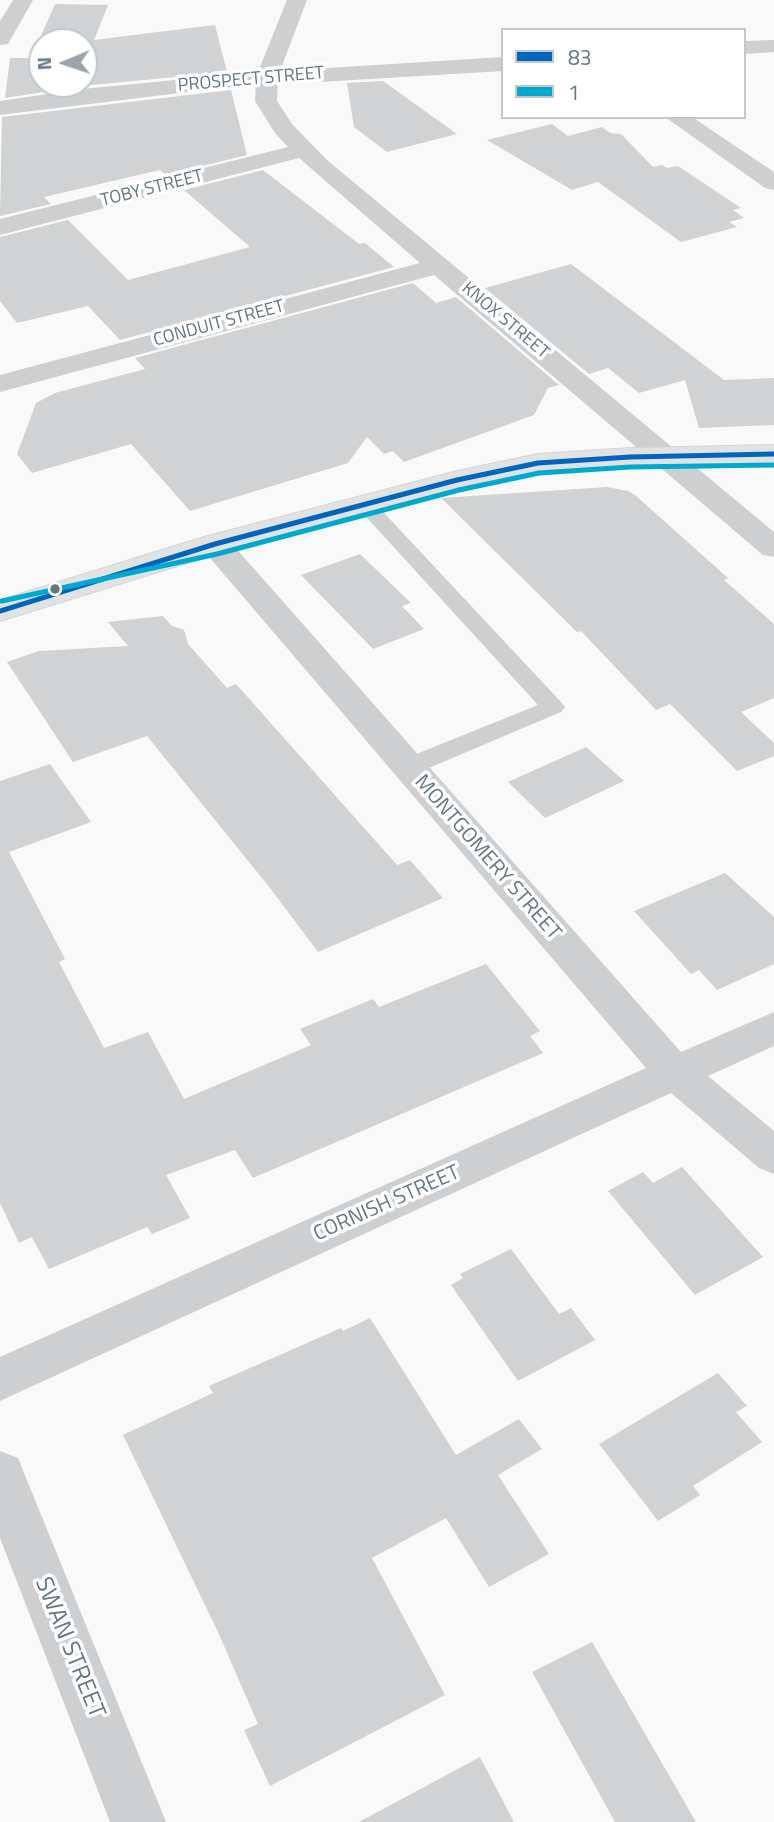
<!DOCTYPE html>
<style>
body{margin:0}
#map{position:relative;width:774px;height:1822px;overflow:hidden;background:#f9f9f9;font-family:"Titillium Web",sans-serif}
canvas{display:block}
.legend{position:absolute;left:501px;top:28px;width:245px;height:91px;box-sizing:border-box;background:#fff;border:2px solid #c1c8cd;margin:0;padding:9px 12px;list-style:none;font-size:21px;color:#657683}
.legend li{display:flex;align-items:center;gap:14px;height:35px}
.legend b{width:35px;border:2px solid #c1c8cd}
.north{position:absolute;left:28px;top:28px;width:70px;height:70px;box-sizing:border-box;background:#fff;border:2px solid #c1c8cd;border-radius:50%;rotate:268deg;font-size:19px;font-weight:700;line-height:28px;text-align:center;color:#657683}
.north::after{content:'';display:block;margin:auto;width:24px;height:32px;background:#99a4ac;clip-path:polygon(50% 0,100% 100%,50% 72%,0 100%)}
</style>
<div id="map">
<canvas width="774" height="1822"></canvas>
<ul class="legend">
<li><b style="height:9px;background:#0065bd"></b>83</li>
<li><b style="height:9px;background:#00a9ce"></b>1</li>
</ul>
<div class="north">N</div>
</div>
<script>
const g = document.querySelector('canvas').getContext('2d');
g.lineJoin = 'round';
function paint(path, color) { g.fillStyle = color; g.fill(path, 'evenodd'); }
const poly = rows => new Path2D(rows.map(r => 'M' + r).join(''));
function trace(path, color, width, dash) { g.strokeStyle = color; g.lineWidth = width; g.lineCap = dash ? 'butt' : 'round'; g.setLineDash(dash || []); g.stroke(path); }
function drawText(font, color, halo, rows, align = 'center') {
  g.font = font + ' "Titillium Web",sans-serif'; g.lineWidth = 7; g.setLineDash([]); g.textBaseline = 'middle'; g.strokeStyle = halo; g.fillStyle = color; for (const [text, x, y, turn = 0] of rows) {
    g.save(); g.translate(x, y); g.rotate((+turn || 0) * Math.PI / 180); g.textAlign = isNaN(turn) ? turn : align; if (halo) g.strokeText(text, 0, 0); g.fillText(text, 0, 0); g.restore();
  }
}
const building = poly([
 [55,4,108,5,94,40,215,25,227,72,82,86,5,98,10,58,31,58],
 [42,42,84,42,84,84,42,84],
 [383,81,457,134,387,152,354,127,347,83],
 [231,90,247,155,166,175,160,170,44,197,51,204,0,216,2,117],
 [552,124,568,136,602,127,610,133,621,134,653,167,662,165,667,168,678,166,741,208,733,210,744,218,729,222,737,227,681,242,598,182,572,190,487,140],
 [263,170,359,244,365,243,394,267,120,340,88,306,17,323,0,301,0,237,68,220,128,280,250,247,184,190],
 [571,264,724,380,774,378,774,425,699,428,685,380,639,393,608,368,589,374,485,288],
 [413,283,436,303,456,297,559,385,548,388,534,415,404,462,393,451,384,454,367,437,348,463,190,511,131,444,32,473,17,454,36,403,55,393,145,369,135,358],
 [607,487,628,491,635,495,728,578,724,580,774,624,774,698,741,712,774,743,774,756,737,771,670,704,656,710,581,631,577,632,441,498],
 [360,554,411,603,402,606,424,629,373,649,301,575],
 [163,616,172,626,184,630,188,644,227,688,236,684,397,865,410,860,443,898,318,952,270,888,147,736,73,762,7,662,39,651,128,646,108,622],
 [586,747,624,781,545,818,508,782],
 [50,764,91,822,9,852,65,959,59,962,104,1048,148,1032,184,1099,311,1045,300,1029,373,999,379,1007,486,964,540,1031,530,1036,543,1053,253,1178,235,1150,166,1175,190,1218,152,1234,147,1227,49,1269,32,1237,19,1243,0,1203,0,781],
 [725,873,774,917,774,964,717,990,699,970,691,974,634,911],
 [682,1167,763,1257,695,1295,608,1191,643,1172,653,1183],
 [511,1249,559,1314,571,1308,595,1340,518,1381,451,1285,463,1278,460,1274],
 [370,1318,456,1455,519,1419,542,1449,498,1475,549,1554,489,1587,446,1518,372,1558,445,1695,270,1786,244,1730,258,1724,218,1632,123,1435,213,1393,209,1386,341,1328,343,1331],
 [718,1373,747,1406,736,1412,762,1442,693,1486,700,1495,658,1521,599,1444],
 [592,1642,696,1822,615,1822,532,1672],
 [480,1757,514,1822,359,1822]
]);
const service = poly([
 [365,498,372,500,561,702,565,707,561,712,417,773,408,775,399,773,396,767,399,761,538,705,358,508,355,504,358,500,365,498]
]);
const minor = poly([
 [13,0,33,0,8,44,0,45,0,21,13,0],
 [267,70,275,72,278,77,277,101,292,124,327,160,774,532,774,557,763,555,434,275,0,392,0,375,420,263,299,158,0,235,0,219,288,147,275,133,255,101,256,77,259,72,267,70],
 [665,117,692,117,774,172,774,190,765,188,665,117],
 [215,535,226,537,681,1052,774,1012,774,1046,708,1076,774,1131,774,1174,759,1168,671,1093,0,1401,0,1357,646,1068,204,551,199,544,204,537,215,535],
 [0,1451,18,1458,166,1822,110,1822,0,1538,0,1451]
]);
const tertiary = poly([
 [287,0,307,0,280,71,503,57,503,71,220,88,0,115,0,101,82,89,258,72,287,0],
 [774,40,774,52,744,54,744,41,774,40]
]);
const secondary = poly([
 [774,445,774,463,630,466,538,472,460,488,226,551,0,621,0,600,204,537,457,471,538,454,630,448,774,445]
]);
const bus1 = poly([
 [0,611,215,544,457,480,538,463,630,457,774,454]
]);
const bus2 = poly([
 [2,601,217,554,459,490,539,473,630,467,774,465]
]);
const markers = [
 [55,589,6,"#657683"]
];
const farStreetnames = [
 ["PROSPECT STREET",251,80,-5],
 ["TOBY STREET",152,189,-14],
 ["KNOX STREET",505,321,40],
 ["CONDUIT STREET",219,324,-15]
];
const streetNames = [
 ["MONTGOMERY STREET",487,858,49],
 ["CORNISH STREET",387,1204,-24]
];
const nearStreetnames = [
 ["SWAN STREET",69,1648,68]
];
paint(building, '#d0d2d3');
trace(secondary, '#d5d6d7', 2);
paint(service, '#cecfd0');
paint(minor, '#cecfd0');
paint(tertiary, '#cecfd0');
paint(secondary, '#e1e2e2');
trace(bus1, '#0065bd', 5);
trace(bus2, '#00a9ce', 5);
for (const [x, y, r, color] of markers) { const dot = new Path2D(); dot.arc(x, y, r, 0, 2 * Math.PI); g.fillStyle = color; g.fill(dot); trace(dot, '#fff', 2.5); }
drawText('18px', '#657683', '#fff', farStreetnames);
drawText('21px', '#657683', '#fff', streetNames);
drawText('24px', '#657683', '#fff', nearStreetnames);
</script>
